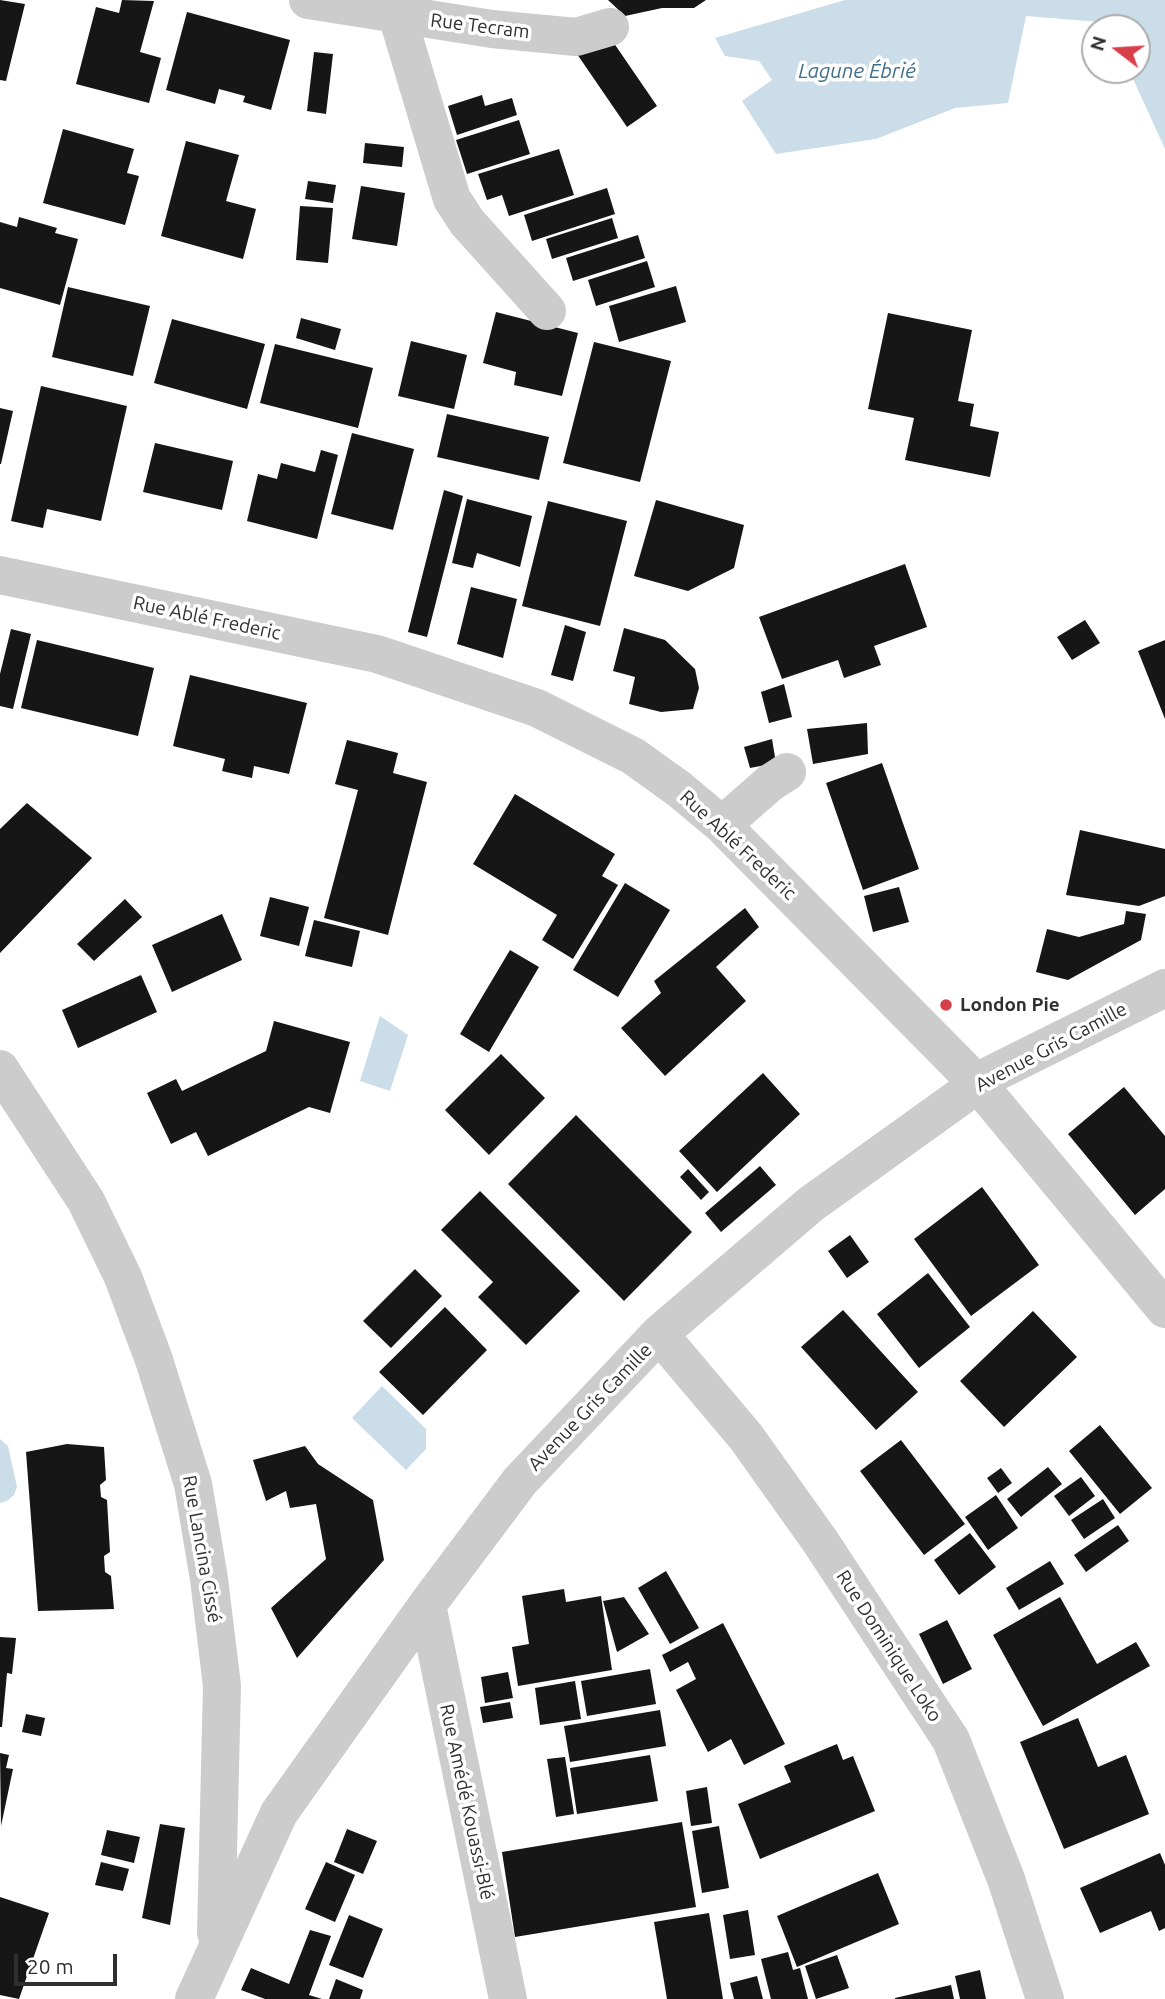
<!DOCTYPE html>
<meta charset="utf-8">
<style>
body{margin:0}
#map{position:relative;width:1165px;height:1999px;overflow:hidden;background:#fff;font-family:Ubuntu,sans-serif}
canvas{display:block}
.north{position:absolute;left:1081px;top:14px;width:70px;height:70px;box-sizing:border-box;background:#fff;border:2px solid #acacac;border-radius:50%;rotate:287deg;font-size:19px;font-weight:700;line-height:28px;text-align:center;color:#2f2f2f}
.north::after{content:'';display:block;margin:auto;width:24px;height:32px;background:#d73f4b;clip-path:polygon(50% 0,100% 100%,50% 72%,0 100%)}
.scale{position:absolute;left:14px;top:1954px;width:103px;height:32px;box-sizing:border-box;border:4px solid #2f2f2f;border-top:0;padding-left:9px;font-size:21px;line-height:24px;white-space:nowrap;color:#2f2f2f;-webkit-text-stroke:5px #fff;paint-order:stroke}
</style>
<div id="map">
<canvas width="1165" height="1999"></canvas>
<div class="north">N</div>
<div class="scale">20 m</div>
</div>
<script>
const g = document.querySelector('canvas').getContext('2d');
g.lineJoin = 'round';
function paint(path, color) { g.fillStyle = color; g.fill(path, 'evenodd'); }
const poly = rows => new Path2D(rows.map(r => 'M' + r).join(''));
function trace(path, color, width, dash) { g.strokeStyle = color; g.lineWidth = width; g.lineCap = dash ? 'butt' : 'round'; g.setLineDash(dash || []); g.stroke(path); }
function drawText(font, color, halo, rows, align = 'center') {
  g.font = font + ' Ubuntu,sans-serif'; g.lineWidth = 7; g.setLineDash([]); g.textBaseline = 'middle'; g.strokeStyle = halo; g.fillStyle = color; for (const [text, x, y, turn = 0] of rows) {
    g.save(); g.translate(x, y); g.rotate((+turn || 0) * Math.PI / 180); g.textAlign = isNaN(turn) ? turn : align; if (halo) g.strokeText(text, 0, 0); g.fillText(text, 0, 0); g.restore();
  }
}
const water = poly([
 [845,0,1165,0,1165,149,1129,70,1137,70,1137,28,1104,28,1100,22,1026,16,1008,103,955,108,876,139,776,154,742,101,772,80,759,61,725,56,715,38],
 [380,1016,408,1035,390,1091,360,1081],
 [382,1386,426,1429,426,1449,406,1470,352,1418],
 [0,1439,8,1446,17,1487,14,1495,7,1501,0,1503]
]);
const building = poly([
 [0,0,25,4,6,81,0,80],
 [122,0,154,1,140,52,161,58,149,103,76,84,96,7,119,13],
 [608,0,706,0,694,8,662,8,625,16],
 [187,12,290,40,271,110,243,102,245,96,219,89,215,104,166,90],
 [607,33,657,106,627,127,577,54],
 [314,52,333,54,326,114,307,111],
 [482,95,485,106,512,98,517,115,457,135,448,106],
 [519,120,530,154,467,174,456,140],
 [63,129,134,149,127,173,139,176,125,225,43,203],
 [186,141,239,155,226,201,256,209,243,259,161,236],
 [365,143,404,147,402,167,363,163],
 [559,149,574,195,509,216,502,195,487,200,478,174],
 [308,181,336,185,333,203,305,199],
 [361,186,405,193,397,246,352,239],
 [607,188,615,214,532,241,524,215],
 [300,206,333,208,328,263,296,260],
 [19,217,57,228,55,233,78,239,60,305,0,288,0,222,17,227],
 [612,218,618,238,552,259,546,239],
 [638,235,645,258,573,281,566,258],
 [647,261,655,287,596,306,588,280],
 [676,286,686,322,619,342,609,306],
 [68,287,150,306,133,376,52,357],
 [496,312,578,333,562,396,514,385,516,372,483,363],
 [888,313,972,330,958,401,974,404,970,426,999,432,990,477,905,460,914,418,868,409],
 [301,318,341,329,335,350,296,338],
 [172,319,265,344,247,409,154,383],
 [411,341,467,355,454,409,398,396],
 [594,342,671,361,640,482,563,463],
 [275,344,373,368,358,428,260,403],
 [41,386,127,406,101,521,47,509,43,528,11,521],
 [0,408,13,411,1,464,0,464],
 [447,414,549,437,539,480,437,457],
 [352,433,414,449,393,530,331,514],
 [155,443,233,461,222,510,143,492],
 [321,450,338,455,317,539,247,521,258,474,277,479,281,463,315,472],
 [444,490,463,496,427,637,408,632],
 [467,499,532,516,520,567,477,553,473,568,452,563],
 [656,500,744,525,734,568,688,591,634,576],
 [548,501,627,521,600,626,522,606],
 [905,564,927,627,874,646,881,665,844,678,838,660,782,679,759,617],
 [471,587,517,599,503,658,457,644],
 [1085,620,1100,643,1072,660,1057,637],
 [565,625,586,632,573,681,551,675],
 [624,628,665,640,695,669,699,688,693,709,661,712,629,704,635,677,613,671],
 [11,629,31,634,13,709,0,706,0,674],
 [37,640,154,668,138,736,21,708],
 [1165,640,1165,719,1138,651],
 [190,675,307,703,289,774,254,766,252,778,222,771,225,759,173,746],
 [784,684,792,717,769,723,761,692],
 [867,723,868,754,813,764,807,729],
 [772,739,776,763,750,768,744,747],
 [347,740,398,753,393,773,427,782,388,935,324,918,358,790,335,784],
 [882,763,919,869,863,890,826,783],
 [515,794,615,854,602,876,618,885,573,959,542,940,557,915,473,864],
 [27,803,92,858,0,953,0,829],
 [1080,830,1165,849,1165,896,1139,906,1066,895],
 [625,883,670,910,618,997,573,970],
 [899,887,909,922,873,932,864,896],
 [270,897,309,907,299,946,260,936],
 [125,899,142,917,94,961,77,944],
 [745,908,759,927,716,967,746,1001,665,1076,621,1028,661,993,654,981],
 [1126,911,1146,914,1141,940,1068,980,1036,972,1047,929,1079,937,1124,924],
 [222,914,242,960,172,992,152,945],
 [314,920,360,931,352,967,305,956],
 [510,950,539,967,489,1052,460,1034],
 [141,975,157,1012,78,1048,62,1010],
 [274,1021,350,1042,330,1113,309,1107,208,1156,196,1132,171,1144,147,1093,176,1079,182,1091,266,1051],
 [501,1054,545,1098,489,1155,445,1110],
 [763,1073,800,1114,717,1192,679,1151],
 [1124,1087,1165,1136,1165,1189,1135,1215,1068,1134],
 [576,1115,692,1232,624,1301,508,1184],
 [760,1166,776,1185,721,1232,705,1213],
 [688,1169,709,1192,701,1200,680,1177],
 [982,1187,1039,1265,971,1316,914,1239],
 [480,1191,580,1291,526,1345,478,1297,493,1282,441,1230],
 [850,1235,869,1262,847,1278,828,1251],
 [415,1269,442,1296,391,1348,363,1321],
 [928,1273,970,1327,919,1368,877,1314],
 [445,1307,487,1350,423,1415,379,1372],
 [843,1310,918,1392,876,1430,801,1347],
 [1033,1311,1077,1357,1004,1427,960,1381],
 [1100,1425,1152,1488,1120,1514,1069,1451],
 [901,1440,965,1524,924,1555,860,1471],
 [67,1444,104,1447,106,1480,100,1485,101,1497,107,1500,110,1552,104,1556,105,1572,111,1576,114,1609,38,1611,26,1452],
 [305,1446,318,1464,373,1500,384,1560,297,1658,271,1608,326,1559,316,1504,290,1508,286,1491,266,1501,253,1460],
 [1048,1467,1062,1484,1021,1517,1007,1499],
 [1001,1468,1012,1483,998,1493,987,1478],
 [1081,1477,1095,1496,1069,1516,1054,1496],
 [996,1495,1018,1528,988,1550,965,1517],
 [1103,1499,1115,1518,1084,1539,1071,1520],
 [1118,1525,1129,1541,1086,1572,1074,1555],
 [970,1533,996,1567,959,1595,934,1560],
 [1050,1561,1064,1584,1019,1610,1006,1588],
 [666,1571,699,1628,670,1644,638,1588],
 [564,1589,566,1602,601,1596,612,1670,518,1686,512,1647,529,1644,522,1596],
 [624,1597,649,1634,617,1652,603,1601],
 [1060,1597,1097,1664,1136,1642,1150,1666,1043,1726,993,1635],
 [947,1620,972,1669,943,1684,919,1634],
 [723,1623,785,1744,744,1765,731,1739,708,1752,676,1690,696,1679,688,1662,670,1672,662,1655],
 [0,1637,16,1638,12,1674,7,1673,2,1727,0,1727],
 [650,1669,656,1704,587,1716,581,1681],
 [508,1672,513,1698,485,1703,481,1677],
 [575,1681,581,1719,540,1725,535,1688],
 [510,1702,513,1718,483,1723,480,1707],
 [660,1710,666,1746,570,1762,564,1726],
 [26,1714,45,1718,41,1736,22,1732],
 [1078,1718,1098,1767,1126,1755,1149,1814,1064,1849,1020,1742],
 [837,1744,843,1760,853,1756,875,1811,760,1859,738,1804,791,1782,784,1766],
 [0,1753,9,1755,6,1768,13,1769,1,1826],
 [650,1755,658,1801,577,1814,570,1768],
 [565,1757,574,1814,556,1817,547,1759],
 [707,1787,712,1823,691,1826,686,1791],
 [682,1822,696,1907,515,1937,502,1852],
 [160,1824,185,1828,170,1925,142,1918],
 [719,1826,729,1888,702,1893,692,1831],
 [347,1829,377,1841,363,1874,334,1862],
 [107,1830,140,1837,134,1863,101,1855],
 [1160,1853,1165,1865,1165,1928,1159,1931,1151,1911,1100,1933,1080,1888],
 [101,1862,129,1869,123,1891,95,1885],
 [326,1862,355,1875,335,1922,305,1909],
 [878,1873,899,1924,797,1967,777,1916],
 [0,1897,49,1913,19,1999,0,1995],
 [748,1910,755,1955,730,1959,723,1915],
 [709,1913,723,1999,667,1999,654,1922],
 [349,1915,383,1929,363,1978,329,1965],
 [310,1930,331,1936,309,1995,322,1999,265,1999,241,1990,251,1968,289,1984],
 [788,1952,793,1970,800,1968,808,1999,771,1999,761,1959],
 [837,1955,849,1988,816,1999,805,1966],
 [980,1970,986,1999,960,1999,955,1976],
 [757,1976,763,1999,734,1999,730,1983],
 [336,1979,363,1990,360,1999,329,1999],
 [951,1985,954,1999,895,1999,895,1998]
]);
const minor = poly([
 [308,0,492,29,576,37,610,27],
 [397,15,452,199,467,222,547,311],
 [0,575,377,654,537,708,633,756,679,789,722,825,978,1084,1165,1309],
 [722,825,770,783,787,772],
 [0,1069,86,1201,123,1277,154,1360,193,1484,209,1579,222,1686,216,1933],
 [659,1334,746,1437,820,1541,951,1740,1006,1879,1045,1999],
 [427,1605,508,1999],
 [194,1999,279,1813,427,1605,520,1481,659,1334,811,1204,992,1074,1165,988]
]);
const markers = [
 [946,1005,7,"#d73f4b"]
];
const streetNames = [
 ["Rue Tecram",480,26,7],
 ["Rue Ablé Frederic",207,618,12],
 ["Rue Ablé Frederic",738,845,43],
 ["Avenue Gris Camille",1051,1047,-28],
 ["Avenue Gris Camille",590,1407,-46],
 ["Rue Lancina Cissé",202,1549,80],
 ["Rue Dominique Loko",889,1646,57],
 ["Rue Amédé Kouassi-Blé",467,1802,78]
];
const poiNames = [
 ["London Pie",960,1005]
];
const waterNames = [
 ["Lagune Ébrié",857,71]
];
paint(water, '#cbdde9');
paint(building, '#161616');
trace(minor, '#ccc', 38);
for (const [x, y, r, color] of markers) { const dot = new Path2D(); dot.arc(x, y, r, 0, 2 * Math.PI); g.fillStyle = color; g.fill(dot); trace(dot, '#fff', 2.5); }
drawText('19px', '#2f2f2f', '#fff', streetNames);
drawText('bold 19px', '#2f2f2f', '#fff', poiNames, 'left');
drawText('italic 21px', '#436f8a', '#fff', waterNames);
</script>
